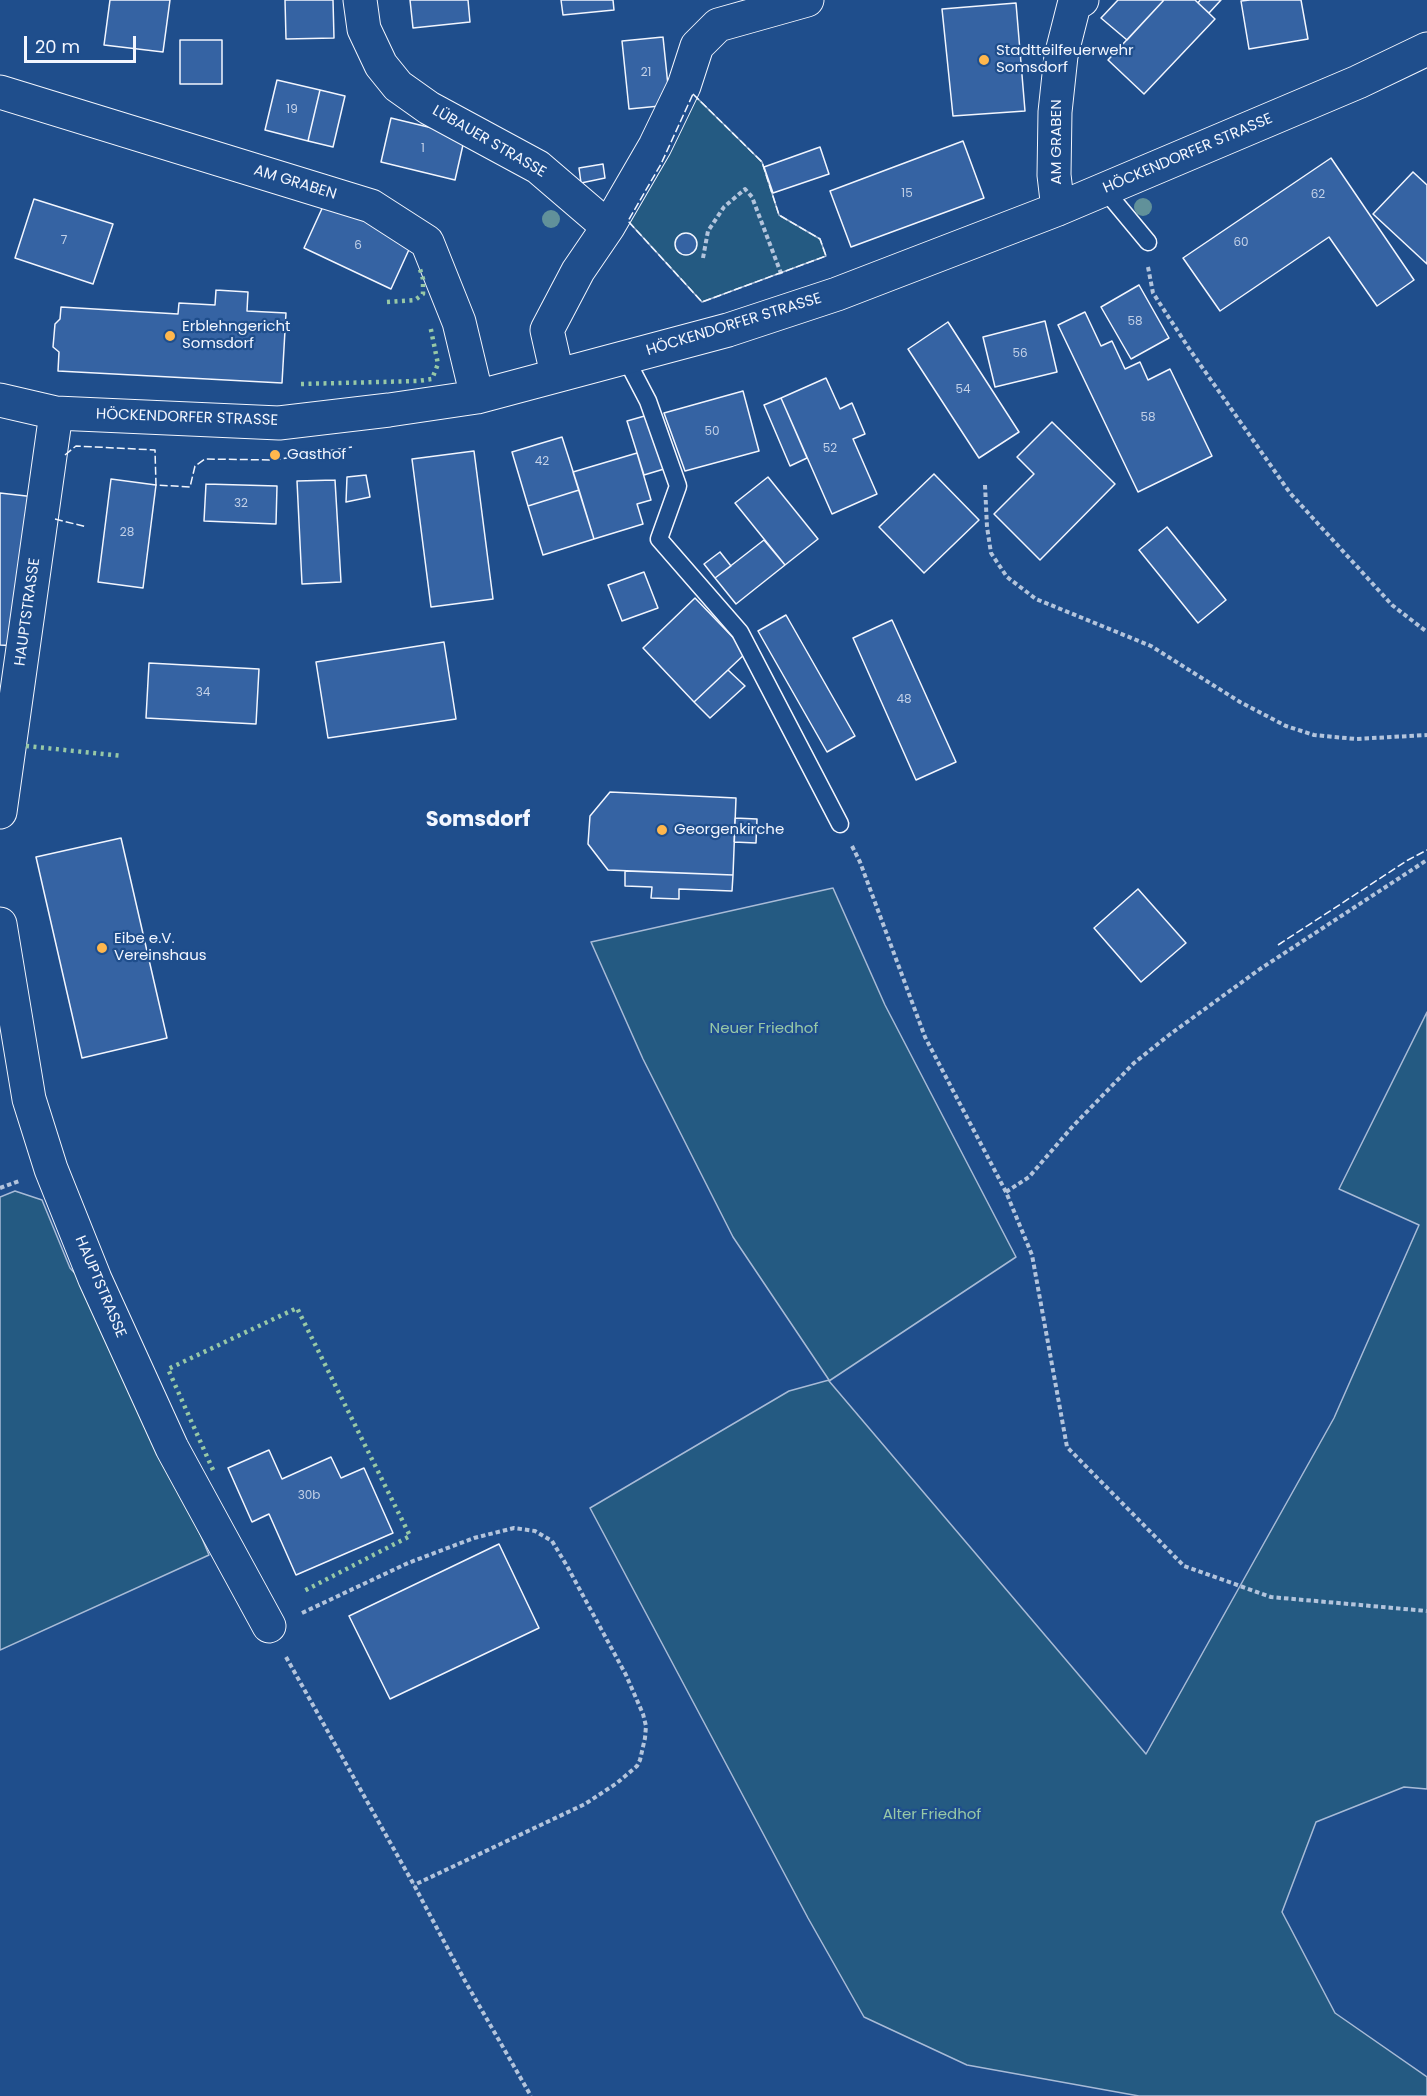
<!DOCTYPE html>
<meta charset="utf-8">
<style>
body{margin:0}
#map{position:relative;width:1427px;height:2096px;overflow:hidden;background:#1f4e8c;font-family:Poppins,sans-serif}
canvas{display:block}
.scale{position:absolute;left:24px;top:36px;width:112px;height:27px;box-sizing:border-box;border:3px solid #f2f6ff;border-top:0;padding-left:8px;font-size:18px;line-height:21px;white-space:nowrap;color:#f2f6ff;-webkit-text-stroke:4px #1f4e8c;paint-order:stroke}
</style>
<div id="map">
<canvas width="1427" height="2096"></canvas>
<div class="scale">20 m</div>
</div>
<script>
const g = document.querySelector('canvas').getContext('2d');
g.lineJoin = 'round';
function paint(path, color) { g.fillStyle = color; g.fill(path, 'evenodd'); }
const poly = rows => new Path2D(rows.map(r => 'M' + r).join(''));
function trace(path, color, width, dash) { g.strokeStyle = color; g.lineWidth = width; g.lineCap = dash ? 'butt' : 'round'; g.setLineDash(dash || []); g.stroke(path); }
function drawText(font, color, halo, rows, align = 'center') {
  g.font = font + ' Poppins,sans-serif'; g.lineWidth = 4.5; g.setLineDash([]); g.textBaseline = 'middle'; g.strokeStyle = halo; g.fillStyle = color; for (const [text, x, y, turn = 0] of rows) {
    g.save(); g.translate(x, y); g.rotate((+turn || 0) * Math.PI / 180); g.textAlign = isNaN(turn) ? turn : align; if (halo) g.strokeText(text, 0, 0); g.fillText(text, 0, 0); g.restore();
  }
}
const green = poly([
 [693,94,762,162,779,215,820,239,826,256,702,302,628,221,693,94],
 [833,888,885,1005,1016,1257,829,1381,1146,1754,1334,1418,1419,1225,1339,1189,1427,1012,1427,1789,1404,1787,1316,1822,1282,1912,1335,2013,1427,2077,1427,2096,1139,2096,967,2065,864,2017,808,1918,590,1508,789,1391,829,1380,733,1237,643,1059,591,942,833,888],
 [15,1191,42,1200,70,1268,105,1306,209,1555,0,1650,0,1197,15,1191]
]);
const building = poly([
 [110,0,170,0,163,52,104,45,110,0],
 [285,0,333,0,334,38,286,39,285,0],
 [410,0,468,0,470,22,413,28,410,0],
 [561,0,613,0,614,10,563,15,561,0],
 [1118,0,1164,0,1127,40,1101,18,1118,0],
 [1164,0,1195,0,1215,19,1144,94,1108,60,1164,0],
 [1200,0,1221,0,1209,13,1198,3,1200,0],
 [1250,0,1301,0,1308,39,1249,49,1241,1,1250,0],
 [1016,3,1025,111,953,116,942,9,1016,3],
 [663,37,670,105,629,109,622,41,663,37],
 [180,40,222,40,222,84,180,84,180,40],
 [277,80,320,90,308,141,265,130,277,80],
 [320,90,345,96,333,147,308,141,320,90],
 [391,118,465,136,455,180,381,162,391,118],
 [963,141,984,198,851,247,830,191,963,141],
 [820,147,829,174,773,193,764,167,820,147],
 [1331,158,1414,280,1377,306,1329,237,1220,311,1183,258,1331,158],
 [603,164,605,178,581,183,579,168,603,164],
 [1413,172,1427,185,1427,264,1373,214,1413,172],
 [34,199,113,224,93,284,15,258,34,199],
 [325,202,412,243,391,289,304,248,325,202],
 '675 244a11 11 0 1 1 22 0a11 11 0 1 1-22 0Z',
 [1139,285,1169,338,1131,359,1101,307,1139,285],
 [216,290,248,292,247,311,286,313,282,383,58,371,59,352,53,347,55,324,60,319,61,307,178,314,179,303,215,305,216,290],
 [1085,312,1101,346,1112,341,1125,369,1140,362,1148,380,1170,369,1212,456,1138,492,1058,325,1085,312],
 [1045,321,1057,372,995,387,983,337,1045,321],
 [948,322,1019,432,979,458,908,349,948,322],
 [826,378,840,409,852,403,865,434,853,439,877,494,832,514,781,398,826,378],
 [743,391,759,451,685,471,664,413,743,391],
 [781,398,807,458,790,466,764,405,781,398],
 [648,415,664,469,644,475,627,421,648,415],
 [1052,422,1115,484,1040,560,994,514,1034,474,1017,457,1052,422],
 [562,437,579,490,528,506,512,452,562,437],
 [474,451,493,599,431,607,412,459,474,451],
 [637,453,651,500,637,504,643,524,594,539,573,472,637,453],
 [934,474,979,520,924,573,879,527,934,474],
 [366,475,370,497,346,502,347,477,366,475],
 [768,477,818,539,785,565,735,503,768,477],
 [111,479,156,485,143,588,98,582,111,479],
 [335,480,341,582,302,584,297,481,335,480],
 [206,484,277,486,276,524,204,521,206,484],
 [579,490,594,539,543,555,528,506,579,490],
 [0,493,35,497,19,646,0,645,0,493],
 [1167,527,1226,600,1198,623,1139,550,1167,527],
 [764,540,785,565,736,604,715,578,764,540],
 [720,552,731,566,715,578,704,564,720,552],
 [644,572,658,608,622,621,608,585,644,572],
 [695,598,747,652,694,702,643,648,695,598],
 [786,615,855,736,827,752,758,631,786,615],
 [892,620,956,762,916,780,853,638,892,620],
 [444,642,456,719,328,738,316,662,444,642],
 [149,663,259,669,256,724,146,718,149,663],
 [728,670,745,686,710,718,694,702,728,670],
 [610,792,736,798,733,875,608,870,588,844,590,816,610,792],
 [735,818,757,819,756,843,734,842,735,818],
 [121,838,167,1038,82,1058,36,857,121,838],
 [625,871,733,875,732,891,679,889,679,899,651,898,652,887,625,886,625,871],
 [1138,889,1186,943,1141,982,1094,928,1138,889],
 [269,1450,282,1479,331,1457,341,1478,364,1468,393,1533,296,1575,269,1514,252,1522,228,1468,269,1450],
 [499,1544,539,1628,390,1699,349,1616,499,1544]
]);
const path = poly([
 [703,258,708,231,724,207,745,189,752,197,782,276],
 [1148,267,1153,293,1190,350,1290,493,1392,605,1427,632],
 [985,485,987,527,991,553,1007,577,1036,599,1151,646,1240,702,1286,726,1314,735,1356,739,1427,735],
 [852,846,860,862,925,1037,1006,1192,1032,1255,1067,1447,1184,1566,1271,1597,1427,1611],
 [0,1188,19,1181],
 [1006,1192,1029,1177,1073,1126,1134,1063,1169,1035,1260,969,1427,860],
 [302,1613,408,1563,474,1538,514,1528,535,1531,552,1541,567,1566,626,1675,643,1714,646,1726,645,1738,640,1760,637,1766,617,1783,585,1804,414,1885],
 [286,1657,414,1885,465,1981,531,2096]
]);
const lane = poly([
 [1104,189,1148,242],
 [625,357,648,401,678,486,659,539,740,632,840,824]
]);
const street = poly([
 [360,0,364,29,381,65,398,86,429,108,538,167,608,227,578,271,547,330,557,374],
 [0,92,371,206,427,242,459,322,477,397],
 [1058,209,1054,175,1055,112,1061,56,1074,5,1082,0],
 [608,227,655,146,684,86,697,46,718,25,807,0],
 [0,400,56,413,279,423,389,410,477,397,728,330,837,294,1058,209,1358,82,1427,49],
 [0,812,56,413],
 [0,924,29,1099,51,1169,95,1279,172,1448,269,1626]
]);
const hedge = poly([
 [387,302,415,300,423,294,423,279,419,266],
 [301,384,418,381,432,379,438,364,430,325],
 [26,746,123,756],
 [213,1470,168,1369,297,1308,410,1536,304,1591]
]);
const fence = poly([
 [693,94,762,162,779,215,820,239,826,256,702,302,628,221,661,164,693,94],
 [65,455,76,446,155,450,156,485,190,487,195,466,205,459,274,460,352,447],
 [55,519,87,527],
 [1278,945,1408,860,1427,850]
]);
const trees = [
 [1143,207],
 [551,219]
];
const markers = [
 [984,60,6,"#ffb74d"],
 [170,336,6,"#ffb74d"],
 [275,455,6,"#ffb74d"],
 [662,830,6,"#ffb74d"],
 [102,948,6,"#ffb74d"]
];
const numberNames = [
 ["21",646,73],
 ["19",292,110],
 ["1",423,149],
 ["15",907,194],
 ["62",1318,195],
 ["7",64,241],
 ["60",1241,243],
 ["6",358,246],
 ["58",1135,322],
 ["56",1020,354],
 ["54",963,390],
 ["58",1148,418],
 ["50",712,432],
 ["52",830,449],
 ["42",542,462],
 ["32",241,504],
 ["28",127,533],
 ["34",203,693],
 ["48",904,700],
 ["30b",309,1496]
];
const poiNames = [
 ["Stadtteilfeuerwehr",996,51],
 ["Somsdorf",996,68],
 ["Erblehngericht",182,327],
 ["Somsdorf",182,344],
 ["Gasthof",287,455],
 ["Georgenkirche",674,830],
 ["Eibe e.V.",114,939],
 ["Vereinshaus",114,956]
];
const streetNames = [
 ["LÜBAUER STRASSE",489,142,30],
 ["AM GRABEN",1057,142,-90],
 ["HÖCKENDORFER STRASSE",1188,154,-23],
 ["AM GRABEN",295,183,17],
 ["HÖCKENDORFER STRASSE",734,325,-17],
 ["HÖCKENDORFER STRASSE",187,418,2],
 ["HAUPTSTRASSE",28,612,-82],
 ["HAUPTSTRASSE",100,1287,67]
];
const parkNames = [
 ["Neuer Friedhof",764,1029],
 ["Alter Friedhof",932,1815]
];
const districtNames = [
 ["Somsdorf",478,821]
];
paint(green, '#245a82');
trace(green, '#a8bbd7', 1.5);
paint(building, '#3563a3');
trace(building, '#f2f6ff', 1.5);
trace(lane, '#f2f6ff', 19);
trace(street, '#f2f6ff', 35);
trace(path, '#b3c4dc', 4, [4.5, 3]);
trace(lane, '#1f4e8c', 16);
trace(street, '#1f4e8c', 33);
trace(hedge, '#97c8a6', 4.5, [3, 4.5]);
trace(fence, '#f2f6ff', 1.5, [8, 3]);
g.fillStyle = '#61919a';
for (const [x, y] of trees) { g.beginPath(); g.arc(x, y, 9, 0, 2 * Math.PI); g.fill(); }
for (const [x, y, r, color] of markers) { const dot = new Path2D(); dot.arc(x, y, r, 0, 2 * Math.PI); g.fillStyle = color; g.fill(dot); trace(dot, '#1f4e8c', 2); }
drawText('12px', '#c3d1e8', null, numberNames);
drawText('15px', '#f2f6ff', '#1f4e8c', poiNames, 'left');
drawText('15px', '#f2f6ff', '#1f4e8c', streetNames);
drawText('15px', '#97c8a6', '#1f4e8c', parkNames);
drawText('bold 21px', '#f2f6ff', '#1f4e8c', districtNames);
</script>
